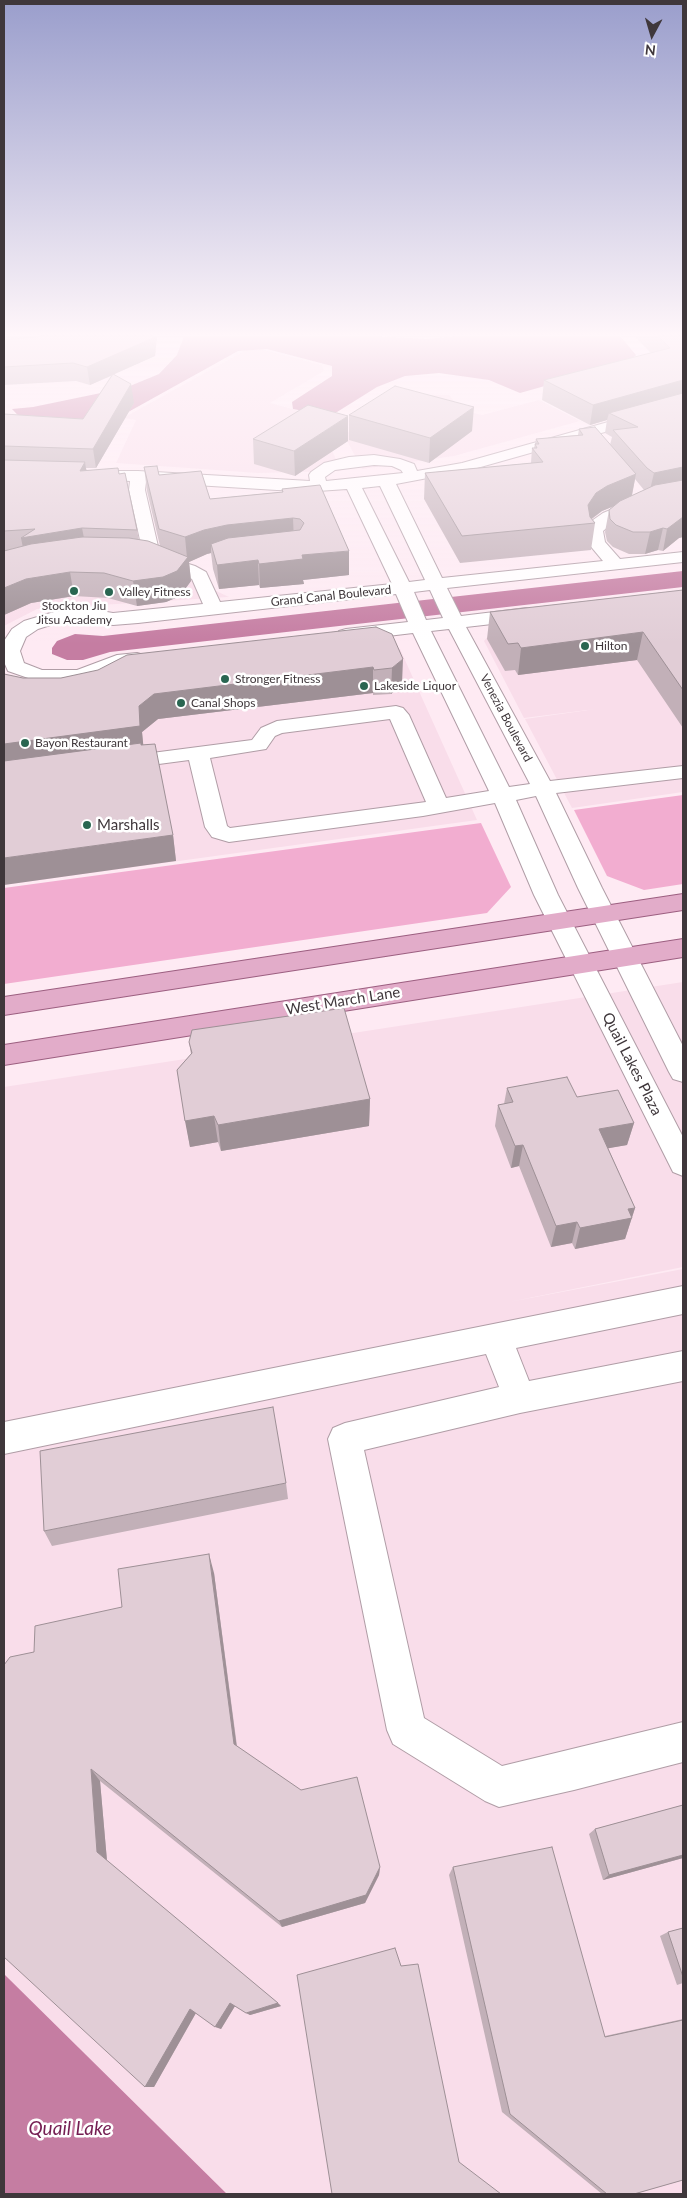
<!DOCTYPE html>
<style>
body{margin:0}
#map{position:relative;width:687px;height:2198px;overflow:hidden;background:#feeaf3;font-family:Lato,sans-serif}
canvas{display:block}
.frame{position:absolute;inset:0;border:5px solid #3f373b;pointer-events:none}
.north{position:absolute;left:627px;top:10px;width:50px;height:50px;-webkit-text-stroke:4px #fff;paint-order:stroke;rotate:186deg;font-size:14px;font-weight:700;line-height:20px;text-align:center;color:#3f373b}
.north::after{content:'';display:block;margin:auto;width:18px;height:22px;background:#3f373b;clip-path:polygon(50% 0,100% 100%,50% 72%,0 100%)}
</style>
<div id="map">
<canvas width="687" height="2198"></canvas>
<div class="frame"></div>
<div class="north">N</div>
</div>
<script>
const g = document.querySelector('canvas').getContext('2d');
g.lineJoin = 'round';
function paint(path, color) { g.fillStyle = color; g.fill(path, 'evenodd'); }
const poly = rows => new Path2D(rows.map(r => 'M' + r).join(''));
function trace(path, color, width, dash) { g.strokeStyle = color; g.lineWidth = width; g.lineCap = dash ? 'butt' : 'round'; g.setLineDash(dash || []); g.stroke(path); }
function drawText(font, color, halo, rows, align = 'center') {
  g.font = font + ' Lato,sans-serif'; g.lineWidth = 5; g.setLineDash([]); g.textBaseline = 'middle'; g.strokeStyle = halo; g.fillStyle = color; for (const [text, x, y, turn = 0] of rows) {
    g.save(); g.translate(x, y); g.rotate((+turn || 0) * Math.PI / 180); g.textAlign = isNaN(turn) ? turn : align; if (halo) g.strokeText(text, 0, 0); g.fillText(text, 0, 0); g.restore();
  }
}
const built = poly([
 [260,349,322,365,324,371,270,403,307,413,326,436,341,471,258,473,116,463,136,420,123,418,246,350],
 [404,395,449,395,462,410,482,415,539,400,580,421,454,456,362,469,344,435],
 [157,563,229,597,37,609,4,626,4,569],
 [683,606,683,792,572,808,525,719,596,709,524,718,484,641,494,629],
 [379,641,400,649,477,820,4,885,4,690],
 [683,982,683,1267,509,1302,683,1269,683,2194,227,2194,4,1974,4,1087]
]);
const green = poly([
 [683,795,683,884,644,890,607,876,574,810],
 [481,823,511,887,487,913,4,984,4,888]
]);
const water = poly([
 [184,336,375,336,427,339,456,336,620,336,636,355,630,362,520,393,489,380,439,373,405,376,377,387,337,412,314,413,293,409,292,402,332,376,332,366,267,349,238,351,103,426,30,428,12,409,33,407,125,388,159,374,177,355],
 [683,571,683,587,110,652,83,660,67,660,52,654,52,648,57,641,75,634,103,636],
 [4,1974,227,2194,4,2194]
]);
const minor = poly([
 [683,401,683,410,470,470,396,484,442,578,603,561,588,543,586,531,593,520,603,513,640,498,683,489,683,499,650,505,615,521,603,531,605,542,620,559,683,552,683,562,447,588,461,616,527,608,534,610,536,614,534,618,527,620,466,627,550,781,683,766,683,778,556,793,602,888,683,1046,683,1082,673,1079,669,1072,578,888,536,796,516,800,558,895,683,1137,683,1176,673,1172,669,1164,534,895,495,803,423,816,229,842,212,837,205,827,189,760,121,769,113,768,110,763,113,758,121,757,252,740,261,728,277,721,396,706,403,708,409,715,446,798,489,791,413,633,346,641,339,639,337,635,339,631,346,629,408,622,396,594,138,623,113,625,83,620,63,621,38,629,26,637,20,651,24,663,42,670,77,670,117,655,137,653,144,655,147,659,144,663,121,666,102,675,78,682,51,683,31,679,8,671,4,662,4,641,12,629,24,621,54,612,83,608,113,613,203,604,192,579,183,574,145,563,142,559,142,549,129,490,130,481,88,479,82,477,80,474,82,471,138,471,310,481,309,475,311,472,324,463,349,457,374,455,400,459,414,464,417,471,462,463,683,401],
 [374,465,392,466,401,470,403,473,326,481,325,477,335,470,374,465],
 [146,482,277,490,318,491,347,489,392,584,220,602,206,572,195,566,160,555,145,490,146,482],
 [380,486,425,580,409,582,362,488,380,486],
 [430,590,443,618,426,620,414,592,430,590],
 [449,629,530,784,509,787,431,631,449,629],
 [390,719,426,802,230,828,227,826,210,758,266,749,275,736,282,733,390,719],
 [683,1286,683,1314,516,1348,529,1381,683,1351,683,1381,520,1413,364,1450,424,1718,502,1766,683,1722,683,1762,574,1790,499,1807,485,1801,393,1744,387,1730,328,1439,333,1428,345,1423,499,1387,486,1354,4,1454,4,1422,683,1286]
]);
const major = poly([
 [683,894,683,910,4,1015,4,997,683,894],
 [683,939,683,957,4,1065,4,1045,683,939]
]);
const wall = poly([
 [4,336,157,336,155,356,114,374,134,403,96,468,86,468,87,471,119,474,137,530,139,540,160,546,147,491,144,467,159,475,210,499,282,492,282,489,349,575,303,580,304,584,260,588,259,585,219,589,213,569,211,553,207,554,189,562,191,581,180,596,166,602,137,606,108,598,74,596,31,603,4,615,4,414,83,419,111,376,90,385,76,381,4,385],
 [636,336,683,336,683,537,679,538,663,551,658,550,645,554,629,554,613,547,607,541,605,532,609,510,612,507,602,511,592,519,595,523,591,550,460,563,424,499,425,473,531,463,532,448,534,448,536,439,578,435,579,429,610,445,612,437,605,433,607,420,590,425,542,400,544,380,651,353,636,338],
 [635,479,644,490,632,496],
 [349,415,472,431,429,463,349,440],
 [253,439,348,441,295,476,254,464],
 [683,590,683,728,637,660,518,675,515,670,505,671,487,639,490,612],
 [376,627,402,684,391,694,373,695,373,693,158,719,142,732,143,745,173,835,176,861,23,678,61,678],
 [189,1042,370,1099,369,1126,221,1151,218,1142,190,1147,177,1070,191,1054],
 [507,1088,577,1097,634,1123,627,1145,608,1148,635,1208,625,1239,575,1249,572,1243,551,1247,519,1166,511,1168,495,1126,498,1105,504,1104],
 [286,1483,288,1499,52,1546,44,1531],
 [214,1573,237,1746,380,1867,379,1875,365,1903,282,1927,100,1781,107,1861,281,2006,250,2015,235,2006,221,2029,196,2013,154,2087,145,2087,34,1652,122,1607],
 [683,1805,683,1858,603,1880,589,1834,595,1829],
 [453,1867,605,2036,683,2019,683,2180,634,2194,602,2194,502,2112,449,1875],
 [683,1928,683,1983,677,1985,660,1936,668,1932]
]);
const shadedWall = poly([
 [153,336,157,336,155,356,90,385,87,367],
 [683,380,683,395,609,413,607,420,590,425,593,405],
 [131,384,134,403,96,468,93,449],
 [474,407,472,431,429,463,430,438],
 [348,416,348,441,295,476,294,451],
 [85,462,88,482,80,471],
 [683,467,683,484,649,494,654,473],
 [636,474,631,499,602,511,591,519,588,524,588,505,596,493,607,486],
 [683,517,683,537,679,538,663,551,667,529],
 [293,518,294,542,211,544,211,553,207,554,189,562,191,581,180,596,166,602,137,606,133,581,187,558,185,537,204,530,227,525],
 [82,528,86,548,25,558,21,538],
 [663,528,658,550,645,554,650,532],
 [349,551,349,575,303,580,304,584,260,588,259,564,302,555],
 [258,560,259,585,219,589,217,565],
 [70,572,74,596,31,603,4,615,4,588,26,579],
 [643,632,637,660,518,675,521,648],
 [403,659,402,684,391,694,392,668],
 [373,667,373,693,158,719,142,732,144,752,4,770,4,744,139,706,154,694],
 [173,835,176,861,4,885,4,858],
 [370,1099,369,1126,221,1151,218,1125],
 [214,1116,218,1142,190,1147,185,1121],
 [634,1123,627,1145,593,1151,599,1129],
 [523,1145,519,1166,511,1168,515,1146],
 [635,1208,625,1239,575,1249,580,1228,628,1209],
 [577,1222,572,1243,551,1247,556,1226],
 [209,1554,214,1573,238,1757,234,1744],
 [91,1769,100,1781,107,1861,97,1852],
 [683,1855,683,1858,603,1880,609,1875],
 [380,1867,379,1875,365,1903,282,1927,279,1921],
 [230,2003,235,2006,221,2029,215,2027],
 [278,2003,281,2006,250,2015,246,2013],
 [190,2009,197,2011,154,2087,145,2087]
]);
const building = poly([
 [45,336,153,336,153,338,87,367,73,363,4,367,4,340,45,336],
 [658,336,683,336,683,380,593,405,544,380,670,348,658,336],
 [113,374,131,384,93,449,4,446,4,414,83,419,113,374],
 [395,386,474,407,430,438,349,415,395,386],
 [683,393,683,467,654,473,647,468,613,430,638,427,609,413,683,393],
 [308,405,348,416,294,451,253,439,308,405],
 [595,427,636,474,607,486,596,493,588,505,590,517,595,523,462,536,425,473,543,462,532,448,537,448,535,444,539,444,536,439,583,435,579,429,595,427],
 [4,460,85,462,80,471,118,468,119,474,125,473,137,530,82,528,21,538,35,529,4,531,4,460],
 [157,466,159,475,201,471,210,499,283,492,282,489,320,485,349,551,302,555,303,559,259,564,258,560,217,565,211,544,228,538,300,530,304,523,300,519,293,518,227,525,204,530,185,537,159,529,144,467,157,466],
 [683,480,683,517,667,529,663,528,650,532,633,532,616,525,610,519,609,510,620,501,655,485,683,480],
 [82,537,129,538,148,541,188,557,177,571,163,577,133,581,104,573,70,572,26,579,4,588,4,551,31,544,82,537],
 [683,590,683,690,643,632,521,648,518,643,508,644,490,612,683,590],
 [376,627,392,634,403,659,392,668,374,670,373,667,154,694,139,706,140,726,4,744,4,674,23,678,61,678,98,670,127,655,376,627],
 [141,743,141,745,155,744,173,835,4,858,4,761,141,743],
 [344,1008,370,1099,218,1125,214,1116,185,1121,177,1070,192,1053,189,1042,192,1030,344,1008],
 [567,1077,577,1097,618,1090,634,1123,599,1129,635,1208,628,1209,632,1218,580,1228,577,1222,556,1226,523,1145,515,1146,498,1105,513,1102,507,1088,567,1077],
 [273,1407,286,1483,44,1531,40,1451,273,1407],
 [209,1554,234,1744,301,1790,357,1777,380,1867,366,1895,279,1921,91,1769,97,1852,278,2003,246,2013,230,2003,215,2027,190,2009,145,2087,4,1957,4,1665,10,1657,34,1652,35,1626,122,1607,118,1569,209,1554],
 [683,1805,683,1855,609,1875,595,1829,683,1805],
 [552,1847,605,2037,683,2020,683,2180,634,2194,607,2194,510,2114,453,1867,552,1847],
 [683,1928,683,1977,668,1932,683,1928],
 [395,1948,401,1966,418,1964,459,2162,501,2194,332,2194,297,1975,395,1948]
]);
const markers = [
 [74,591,5,"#296651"],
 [109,592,5,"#296651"],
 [585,646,5,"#296651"],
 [225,679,5,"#296651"],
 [364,686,5,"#296651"],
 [181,703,5,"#296651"],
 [25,743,5,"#296651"],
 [87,825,5,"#296651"]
];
const farPoinames = [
 ["Valley Fitness",119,592],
 ["Stockton Jiu",74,606,"center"],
 ["Jitsu Academy",74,620,"center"],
 ["Hilton",595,646],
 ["Stronger Fitness",235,679],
 ["Lakeside Liquor",374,686],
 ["Canal Shops",191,703],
 ["Bayon Restaurant",35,743]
];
const farStreetnames = [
 ["Grand Canal Boulevard",331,596,-6],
 ["Venezia Boulevard",506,718,62]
];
const poiNames = [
 ["Marshalls",97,825]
];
const streetNames = [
 ["West March Lane",343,1001,-9],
 ["Quail Lakes Plaza",632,1064,63]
];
const nearWaternames = [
 ["Quail Lake",70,2129]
];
paint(built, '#f9ddea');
paint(green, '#f2add0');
paint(water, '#c57da2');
trace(minor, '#b09da6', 2);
trace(major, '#9c5f80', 2);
paint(minor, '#fff');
paint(major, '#e2acc9');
paint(wall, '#c2b0b8');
paint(shadedWall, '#9e9096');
paint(building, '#e1cdd6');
trace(building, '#9e9096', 1);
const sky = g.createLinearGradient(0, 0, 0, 644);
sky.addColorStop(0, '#9a9ecc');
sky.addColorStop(0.52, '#fff6fa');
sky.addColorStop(1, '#fff6fa00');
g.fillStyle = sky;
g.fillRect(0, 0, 687, 644);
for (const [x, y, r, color] of markers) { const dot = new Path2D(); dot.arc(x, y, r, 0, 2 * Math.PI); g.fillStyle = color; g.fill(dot); trace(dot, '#fff', 2); }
drawText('12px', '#3f373b', '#fff', farPoinames, 'left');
drawText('12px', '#3f373b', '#fff', farStreetnames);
drawText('15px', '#3f373b', '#fff', poiNames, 'left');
drawText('15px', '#3f373b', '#fff', streetNames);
drawText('italic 19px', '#741e52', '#fff', nearWaternames);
</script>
